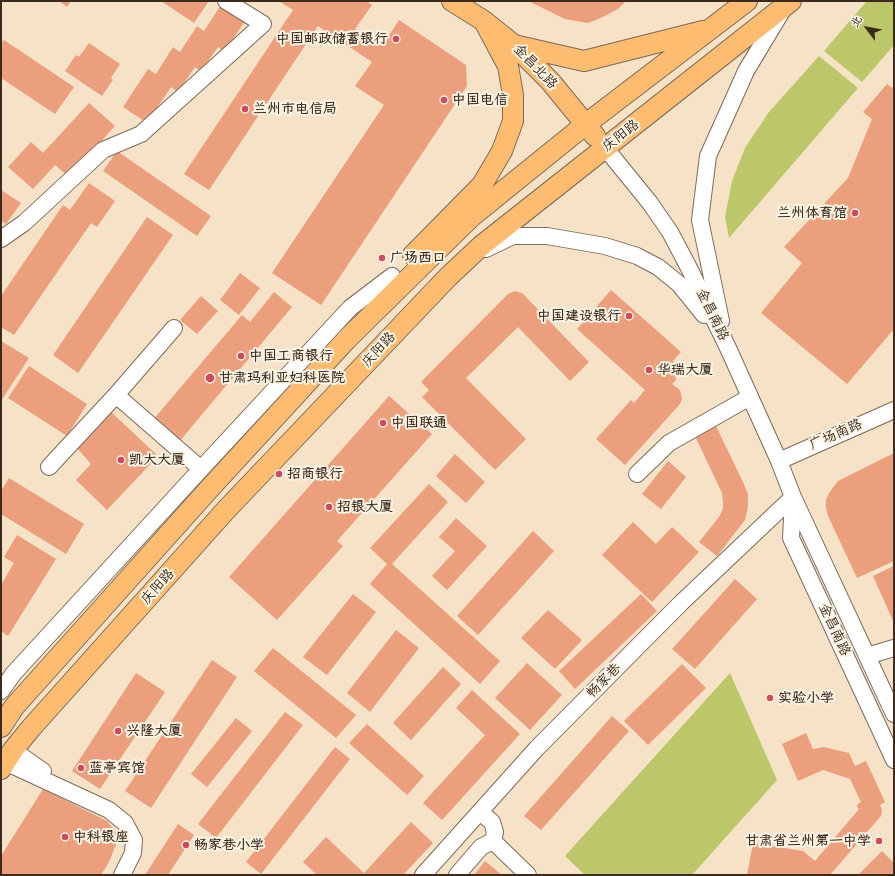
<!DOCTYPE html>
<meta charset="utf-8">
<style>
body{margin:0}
#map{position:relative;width:895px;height:876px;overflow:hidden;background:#f5e2c7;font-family:"Balsamiq Sans","LXGW WenKai TC",sans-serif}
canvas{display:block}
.frame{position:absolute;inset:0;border:2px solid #3b2a1e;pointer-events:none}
.north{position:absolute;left:847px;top:8px;width:40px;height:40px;-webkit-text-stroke:3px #fcf5e5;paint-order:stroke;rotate:302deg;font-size:11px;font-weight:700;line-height:16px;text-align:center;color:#3b2a1e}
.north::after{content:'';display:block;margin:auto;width:14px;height:18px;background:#3b2a1e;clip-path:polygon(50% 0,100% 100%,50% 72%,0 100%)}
</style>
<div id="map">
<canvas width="895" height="876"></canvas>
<div class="frame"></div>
<div class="north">北</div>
</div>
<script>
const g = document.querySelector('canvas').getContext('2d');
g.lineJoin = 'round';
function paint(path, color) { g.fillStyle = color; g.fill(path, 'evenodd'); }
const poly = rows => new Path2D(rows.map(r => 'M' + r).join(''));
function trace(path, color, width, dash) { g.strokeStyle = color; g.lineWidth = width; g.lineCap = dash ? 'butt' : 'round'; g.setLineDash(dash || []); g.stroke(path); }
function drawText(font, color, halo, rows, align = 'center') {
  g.font = font + ' "Balsamiq Sans","LXGW WenKai TC",sans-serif'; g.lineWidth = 4; g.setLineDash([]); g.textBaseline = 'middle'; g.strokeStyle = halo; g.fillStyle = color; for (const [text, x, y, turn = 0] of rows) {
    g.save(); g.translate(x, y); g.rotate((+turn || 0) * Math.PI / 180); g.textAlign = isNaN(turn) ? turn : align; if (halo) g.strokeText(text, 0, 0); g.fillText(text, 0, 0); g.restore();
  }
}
const green = poly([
 [867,1,894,1,894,45,862,82,824,51],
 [819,56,858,88,729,238,725,217,732,181,745,148,769,112],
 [730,673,777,780,692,875,585,875,565,856]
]);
const building = poly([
 [59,1,71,1,67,7],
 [161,1,209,1,194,23],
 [279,1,366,1,372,5,355,29,382,46,399,20,466,65,467,86,321,305,272,273,384,105,355,86,372,62,318,26,209,190,184,174,293,10],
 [528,1,626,1,618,9,603,17,588,23,565,19],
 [223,2,247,18,225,51,218,47,201,71,195,67,178,92,171,87,147,123,123,107,148,69,156,74,173,47,180,52,197,26,204,31],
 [4,40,74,87,55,114,1,78,1,44],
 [89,43,120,64,111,78,113,80,102,96,65,71,76,55,79,57],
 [887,84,894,89,894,329,847,384,761,313,802,263,784,247,848,178,872,119,863,112],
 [89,103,115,126,69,177,55,165,33,189,8,167,31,142,43,153],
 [117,151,211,216,197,236,103,171],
 [89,183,115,201,97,227,91,223,14,335,1,327,1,296,63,205,70,210],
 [1,190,21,203,6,224,1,221],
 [147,217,173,235,78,373,53,355],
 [240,273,260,288,239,315,220,300],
 [611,290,681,352,673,361,676,380,672,384,680,390,682,399,680,404,625,465,596,439,631,400,634,403,645,390,577,329],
 [515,291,522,293,524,295,589,362,570,381,518,327,466,378,526,439,495,470,422,397,429,390,421,382,508,294],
 [274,292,292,307,179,442,153,420,242,315,250,322],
 [201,296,218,311,197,334,180,320],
 [1,341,29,358,1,401],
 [29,366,87,404,67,436,8,398],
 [389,396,432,434,337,541,343,546,277,620,229,577],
 [109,410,158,456,107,510,76,480,91,464,77,448],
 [716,426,743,482,748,494,748,507,745,520,717,556,699,542,719,517,723,509,723,501,722,493,695,436],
 [894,453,894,561,857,578,828,516,826,508,826,500,829,493,838,481],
 [455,454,485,482,466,503,436,476],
 [668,461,686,477,661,509,642,494],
 [9,478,84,524,66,554,1,514,1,491],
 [429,484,448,502,392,564,500,661,480,684,370,584,387,564,370,548],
 [456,518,487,546,447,590,432,576,455,551,439,537],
 [633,522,656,544,672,527,699,552,652,602,602,555],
 [533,531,554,551,478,635,457,616],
 [17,535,56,559,8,636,1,631,1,585,14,563,4,557],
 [894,566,894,623,873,576],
 [735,579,757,599,695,669,672,649],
 [353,594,376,612,327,675,303,657],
 [641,594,657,611,575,689,559,671],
 [548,610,582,640,555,669,521,638],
 [396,630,419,648,370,712,347,693],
 [273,648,356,715,336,738,254,671],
 [212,660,237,677,151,808,125,791],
 [527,663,562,695,530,730,495,698],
 [682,664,706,688,648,745,624,721],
 [443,667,461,684,411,740,393,723],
 [136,673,165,692,100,789,72,771],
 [472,690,520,734,442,820,423,803,485,735,456,708],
 [285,712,303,725,216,838,198,824],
 [612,716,629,731,541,830,524,816],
 [236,718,252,731,207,787,191,774],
 [367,724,424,776,407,795,349,743],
 [806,733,813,749,824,747,849,753,855,766,866,761,885,802,880,805,882,810,881,816,830,875,747,875,753,843,803,851,815,861,859,809,857,807,858,804,861,802,850,779,823,770,798,781,782,744],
 [335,747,350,759,261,874,246,862],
 [43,789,107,821,116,832,117,842,109,862,101,875,1,875,1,856],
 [411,822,433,843,403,875,317,875,303,862,326,837,364,873],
 [178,824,194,835,168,875,145,875],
 [882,851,894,863,894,872,891,875,858,875],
 [485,861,502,875,474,875]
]);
const minor = poly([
 [598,139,650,203,670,232,689,268,728,348,779,461,793,497,894,714],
 [1,239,24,223,103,150,141,134,263,24,226,1],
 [486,249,513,236,547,236,605,246,637,256,658,267,679,284,704,315],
 [721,321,700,220,708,156,746,71,782,11],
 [116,395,174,328],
 [779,461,894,410],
 [49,467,116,395,201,469],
 [637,474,669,443,750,397],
 [793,499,791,538,894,760],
 [867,656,894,648],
 [1,691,14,673,201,469,350,308,392,276],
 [13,750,43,771],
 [5,762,109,810,125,823,134,840,133,853,122,875],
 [480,812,492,822,495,832,493,841,528,875],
 [423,875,537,748,681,603,793,497],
 [457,875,481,847,493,841]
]);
const major = poly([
 [452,1,484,21,514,45,550,81,595,136],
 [514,45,584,61,703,31],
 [413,255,482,185,502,151,513,121,513,95,508,66,484,21],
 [1,727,14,707,210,488,346,340,471,217,586,124,747,1],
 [1,769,13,750,31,728,225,511,448,277,481,246,791,1]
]);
const markers = [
 [396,39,4,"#d1495b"],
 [444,100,4,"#d1495b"],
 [245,109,4,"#d1495b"],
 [855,213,4,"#d1495b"],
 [382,258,4,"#d1495b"],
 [629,316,4,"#d1495b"],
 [241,356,4,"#d1495b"],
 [649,370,4,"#d1495b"],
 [210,378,5,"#d1495b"],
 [383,423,4,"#d1495b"],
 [121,460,4,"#d1495b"],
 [279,474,4,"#d1495b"],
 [329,507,4,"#d1495b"],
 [770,698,4,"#d1495b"],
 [118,731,4,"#d1495b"],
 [81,768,4,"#d1495b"],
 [65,837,4,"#d1495b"],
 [879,841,4,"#d1495b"],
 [186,845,4,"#d1495b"]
];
const poiNames = [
 ["中国邮政储蓄银行",388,39,"right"],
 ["中国电信",452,100],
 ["兰州市电信局",253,109],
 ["兰州体育馆",847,213,"right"],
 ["广场西口",390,258],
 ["中国建设银行",621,316,"right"],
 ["中国工商银行",249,356],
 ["华瑞大厦",657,370],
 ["甘肃玛利亚妇科医院",219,378],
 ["中国联通",391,423],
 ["凯大大厦",129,460],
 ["招商银行",287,474],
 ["招银大厦",337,507],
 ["实验小学",778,698],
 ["兴隆大厦",126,731],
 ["蓝亭宾馆",89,768],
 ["中科银座",73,837],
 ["甘肃省兰州第一中学",871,841,"right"],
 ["畅家巷小学",194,845]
];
const streetNames = [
 ["金昌北路",535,67,46],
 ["庆阳路",621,136,-38],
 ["金昌南路",712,315,64],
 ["庆阳路",379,350,-47],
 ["广场南路",836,435,-24],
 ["庆阳路",158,587,-48],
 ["金昌南路",834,630,65],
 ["畅家巷",604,681,-45]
];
paint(green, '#bbc769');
paint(building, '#eb9f7d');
trace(minor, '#7c6a59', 18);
trace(major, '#7c6a59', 22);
trace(minor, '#fff', 16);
trace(major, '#fdbc70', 20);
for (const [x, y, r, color] of markers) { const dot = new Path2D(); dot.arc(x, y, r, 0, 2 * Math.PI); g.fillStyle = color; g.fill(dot); trace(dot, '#fcf5e5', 1.5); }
drawText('bold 14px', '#3b2a1e', '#fcf5e5', poiNames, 'left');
drawText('14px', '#3b2a1e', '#fcf5e5', streetNames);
</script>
